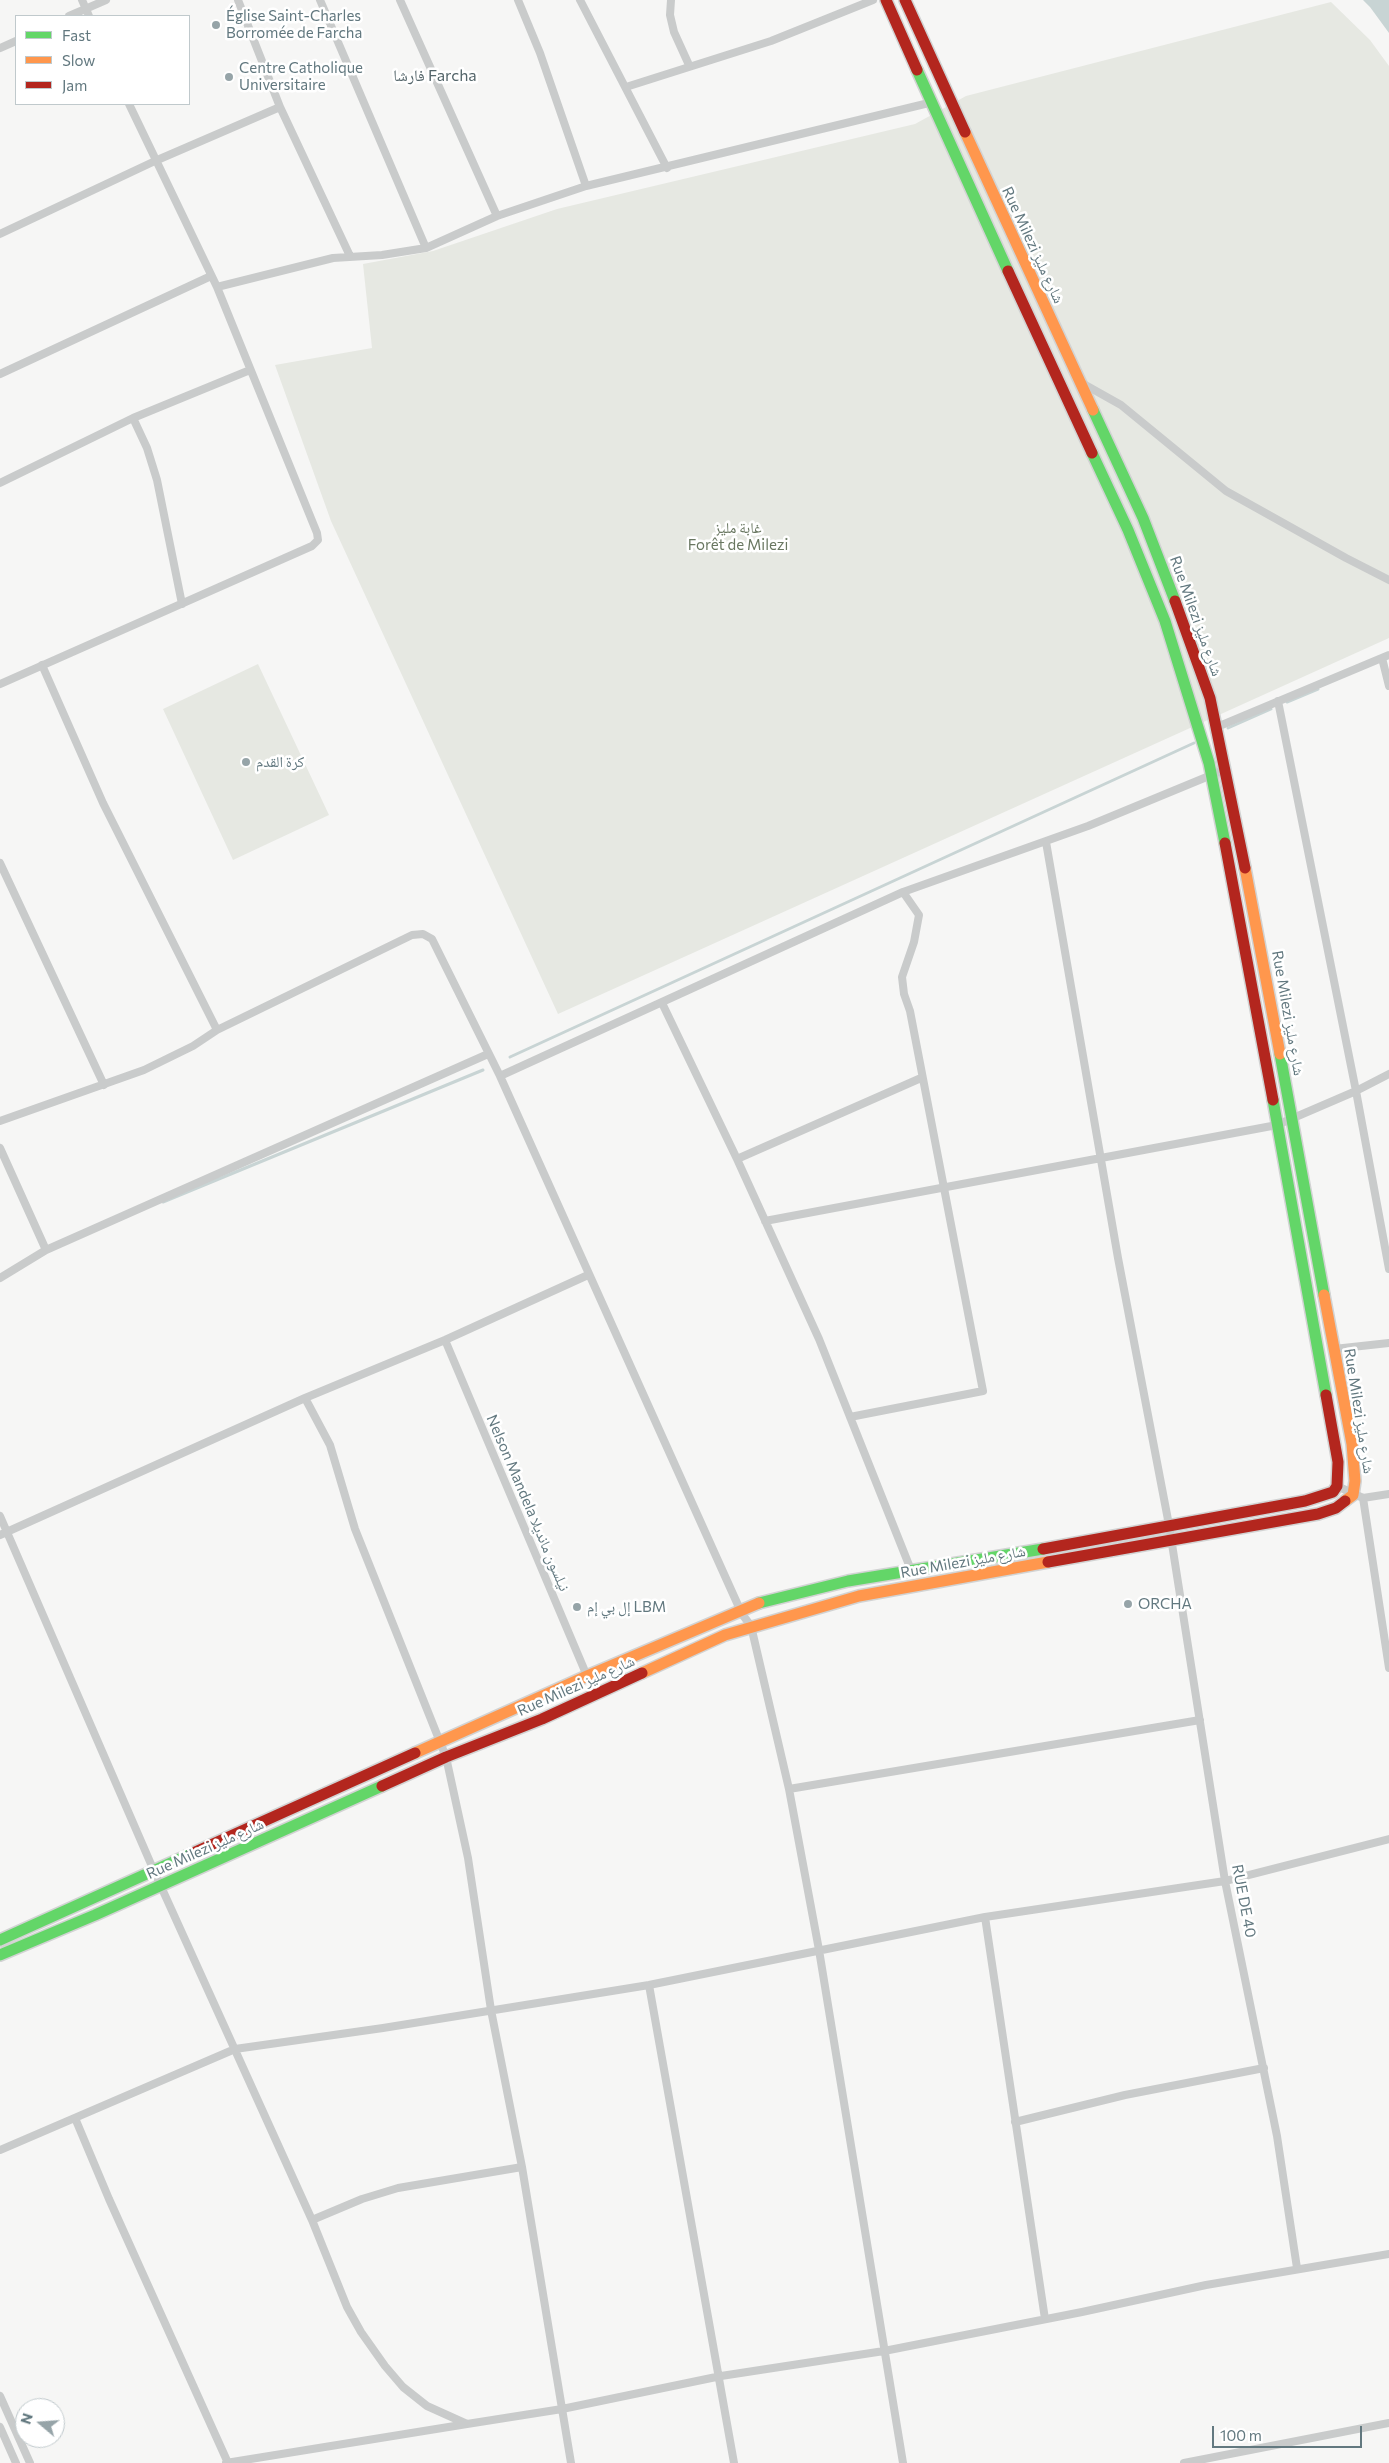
<!DOCTYPE html>
<meta charset="utf-8">
<style>
body{margin:0}
#map{position:relative;width:1389px;height:2463px;overflow:hidden;background:#f6f6f5;font-family:Commissioner,sans-serif}
canvas{display:block}
.legend{position:absolute;left:15px;top:15px;width:175px;height:90px;box-sizing:border-box;background:#fff;border:1px solid #c0c9cc;margin:0;padding:6px 9px;list-style:none;font-size:15px;color:#62787f}
.legend li{display:flex;align-items:center;gap:10px;height:25px}
.legend b{width:25px;border:1px solid #c0c9cc}
.north{position:absolute;left:15px;top:2398px;width:50px;height:50px;box-sizing:border-box;background:#fff;border:1px solid #c0c9cc;border-radius:50%;rotate:288deg;font-size:14px;font-weight:700;line-height:20px;text-align:center;color:#62787f}
.north::after{content:'';display:block;margin:auto;width:18px;height:22px;background:#96a4a8;clip-path:polygon(50% 0,100% 100%,50% 72%,0 100%)}
.scale{position:absolute;left:1212px;top:2426px;width:150px;height:22px;box-sizing:border-box;border:2px solid #62787f;border-top:0;padding-left:6px;font-size:15px;line-height:18px;white-space:nowrap;color:#62787f;-webkit-text-stroke:4px #fff;paint-order:stroke}
</style>
<div id="map">
<canvas width="1389" height="2463"></canvas>
<ul class="legend">
<li><b style="height:6px;background:#63d668"></b>Fast</li>
<li><b style="height:6px;background:#ff974d"></b>Slow</li>
<li><b style="height:6px;background:#b3261e"></b>Jam</li>
</ul>
<div class="north">N</div>
<div class="scale">100 m</div>
</div>
<script>
const g = document.querySelector('canvas').getContext('2d');
g.lineJoin = 'round';
function paint(path, color) { g.fillStyle = color; g.fill(path, 'evenodd'); }
const poly = rows => new Path2D(rows.map(r => 'M' + r).join(''));
function trace(path, color, width, dash) { g.strokeStyle = color; g.lineWidth = width; g.lineCap = dash ? 'butt' : 'round'; g.setLineDash(dash || []); g.stroke(path); }
function drawText(font, color, halo, rows, align = 'center') {
  g.font = font + ' Commissioner,"Noto Naskh Arabic",sans-serif'; g.lineWidth = 5; g.setLineDash([]); g.textBaseline = 'middle'; g.strokeStyle = halo; g.fillStyle = color; for (const [text, x, y, turn = 0] of rows) {
    g.save(); g.translate(x, y); g.rotate((+turn || 0) * Math.PI / 180); g.textAlign = isNaN(turn) ? turn : align; if (halo) g.strokeText(text, 0, 0); g.fillText(text, 0, 0); g.restore();
  }
}
const green = poly([
 [1331,2,1370,40,1389,66,1389,638,558,1014,331,521,275,365,372,348,363,264,433,251,557,209,915,124,966,96],
 [258,664,329,815,233,860,163,709]
]);
const water = poly([
 [1363,0,1389,0,1389,33,1370,7]
]);
const stream = poly([
 [1287,702,1318,689],
 [1228,728,1271,709],
 [510,1057,1194,743],
 [163,1202,483,1070]
]);
const street = poly([
 [82,0,89,16],
 [238,0,280,107,350,256],
 [320,0,426,248],
 [400,0,497,216],
 [518,0,540,53,586,186],
 [580,0,667,168],
 [671,0,670,15,674,32,689,65],
 [69,16,106,0],
 [0,48,16,41],
 [626,87,771,41,873,0],
 [0,234,155,161,280,107],
 [217,287,333,258,382,255,426,248,497,216,586,186,933,102],
 [0,374,211,276],
 [1080,382,1121,405,1226,491,1346,558,1389,580],
 [133,418,147,448,157,480,182,604],
 [0,483,133,418,250,370],
 [1382,658,1389,686],
 [42,665,103,803,217,1030],
 [0,684,312,546,318,540,317,533,217,287,129,104],
 [1278,701,1356,1091,1389,1269],
 [1217,727,1389,655],
 [1046,842,1118,1258,1169,1525,1225,1881,1277,2136,1297,2268],
 [0,863,104,1085],
 [662,1003,737,1159,819,1339,911,1570],
 [500,1076,903,892,1088,826,1226,769],
 [0,1121,144,1070,193,1046,217,1030,412,935,423,934,432,939,500,1076,742,1614,751,1626,789,1789,819,1950,903,2463],
 [0,1148,46,1250],
 [737,1159,921,1078],
 [765,1221,1277,1125,1356,1091,1389,1074],
 [0,1278,46,1250,488,1054],
 [445,1340,587,1676],
 [1334,1349,1389,1343],
 [305,1398,330,1445,355,1529,446,1757,468,1858,491,2010,522,2167,571,2463],
 [850,1417,983,1391,910,1011,904,994,902,977,914,942,919,915,903,892],
 [1337,1486,1363,1498,1389,1494],
 [1363,1498,1389,1668],
 [0,1516,154,1871,312,2220,347,2307,361,2332,385,2366,403,2387,427,2406,467,2424,562,2409,721,2376,884,2351,1082,2312,1206,2285,1389,2254],
 [0,1535,305,1398,445,1340,588,1275],
 [789,1789,1200,1720],
 [985,1917,1045,2319],
 [649,1985,734,2463],
 [75,2118,109,2199,228,2463],
 [1015,2122,1125,2095,1264,2068],
 [0,2150,235,2049,383,2028,649,1985,985,1917,1225,1881,1389,1839],
 [312,2220,362,2199,398,2188,522,2167],
 [0,2396,30,2463],
 [0,2427,16,2463],
 [226,2463,467,2424],
 [1184,2463,1389,2423]
]);
const fast = poly([
 [917,70,1008,271],
 [1093,410,1143,518,1175,601],
 [1092,453,1128,530,1165,621,1209,763,1225,843],
 [1280,1054,1324,1295],
 [1273,1100,1326,1395],
 [759,1603,848,1581,1043,1549],
 [0,1940,193,1853],
 [0,1955,95,1915,382,1786]
]);
const slow = poly([
 [965,132,1093,410],
 [1245,868,1280,1054],
 [1324,1295,1352,1444,1355,1481,1353,1495,1345,1501],
 [642,1673,725,1635,859,1596,1048,1562],
 [415,1753,587,1676,759,1603]
]);
const jam = poly([
 [886,0,917,70],
 [905,0,965,132],
 [1008,271,1092,453],
 [1175,601,1210,698,1245,868],
 [1225,843,1273,1100],
 [1043,1549,1305,1501,1333,1492,1337,1486,1338,1462,1326,1395],
 [1048,1562,1318,1514,1336,1508,1345,1501],
 [382,1786,446,1757,542,1719,642,1673],
 [193,1853,415,1753]
]);
const markers = [
 [216,25,5,"#96a4a8"],
 [229,77,5,"#96a4a8"],
 [246,762,5,"#96a4a8"],
 [1128,1604,5,"#96a4a8"],
 [577,1607,5,"#96a4a8"]
];
const poiNames = [
 ["Église Saint-Charles",226,16],
 ["Borromée de Farcha",226,33],
 ["Centre Catholique",239,68],
 ["Universitaire",239,85],
 ["كرة القدم",256,762],
 ["ORCHA",1138,1604],
 ["إل بي إم LBM",587,1607]
];
const streetNames = [
 ["Rue Milezi شارع مليز",1033,245,65],
 ["Rue Milezi شارع مليز",1196,616,70],
 ["Rue Milezi شارع مليز",1288,1013,80],
 ["Rue Milezi شارع مليز",1359,1411,81],
 ["Nelson Mandela نيلسون مانديلا",528,1503,67],
 ["Rue Milezi شارع مليز",963,1562,-10],
 ["Rue Milezi شارع مليز",576,1686,-24],
 ["Rue Milezi شارع مليز",205,1849,-24],
 ["RUE DE 40",1244,1901,79]
];
const parkNames = [
 ["غابة مليز",738,528],
 ["Forêt de Milezi",738,545]
];
const neighbourhoodNames = [
 ["فارشا Farcha",435,76]
];
paint(green, '#e6e8e2');
paint(water, '#c8d4d4');
trace(stream, '#c8d4d4', 3);
trace(fast, '#d2d3d3', 14);
trace(slow, '#d2d3d3', 14);
trace(jam, '#d2d3d3', 14);
trace(street, '#c9cbcb', 8);
trace(fast, '#63d668', 11);
trace(slow, '#ff974d', 11);
trace(jam, '#b3261e', 11);
for (const [x, y, r, color] of markers) { const dot = new Path2D(); dot.arc(x, y, r, 0, 2 * Math.PI); g.fillStyle = color; g.fill(dot); trace(dot, '#fff', 2); }
drawText('15px', '#62787f', '#fff', poiNames, 'left');
drawText('15px', '#62787f', '#fff', streetNames);
drawText('15px', '#697761', '#fff', parkNames);
drawText('16px', '#54656a', '#fff', neighbourhoodNames);
</script>
